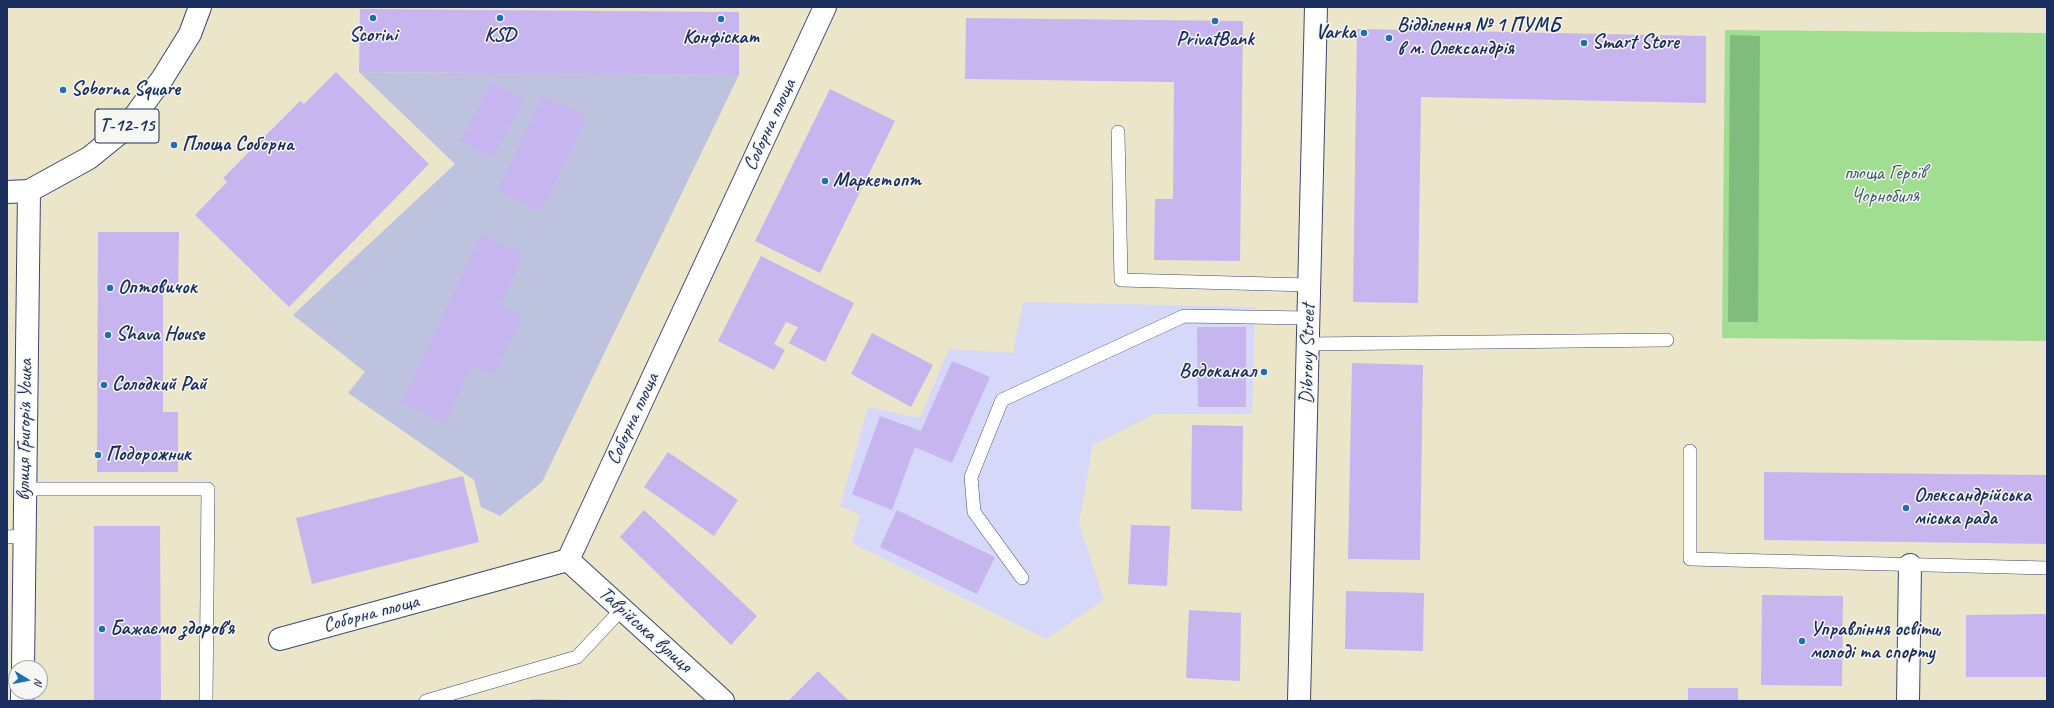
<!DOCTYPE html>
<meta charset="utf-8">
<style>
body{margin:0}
#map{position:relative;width:2054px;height:708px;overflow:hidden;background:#ebe5ca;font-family:Caveat,sans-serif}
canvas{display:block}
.frame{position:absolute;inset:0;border:8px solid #1b2f5e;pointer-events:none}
.north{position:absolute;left:8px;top:660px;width:40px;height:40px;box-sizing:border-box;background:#f6f6f2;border:1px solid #9ea6b7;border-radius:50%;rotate:100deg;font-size:11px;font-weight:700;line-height:16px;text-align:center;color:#1b2f5e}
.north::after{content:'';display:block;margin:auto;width:14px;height:18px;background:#1f6fb2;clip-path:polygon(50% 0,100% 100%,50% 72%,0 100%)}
</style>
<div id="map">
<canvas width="2054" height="708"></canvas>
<div class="frame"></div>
<div class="north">N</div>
</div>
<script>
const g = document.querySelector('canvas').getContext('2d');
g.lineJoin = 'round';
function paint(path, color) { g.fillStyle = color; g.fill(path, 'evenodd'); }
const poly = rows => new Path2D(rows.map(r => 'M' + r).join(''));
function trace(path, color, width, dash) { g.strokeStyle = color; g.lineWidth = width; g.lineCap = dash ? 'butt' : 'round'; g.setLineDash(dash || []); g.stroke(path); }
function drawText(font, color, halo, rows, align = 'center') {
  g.font = font + ' Caveat,sans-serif'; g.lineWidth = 3; g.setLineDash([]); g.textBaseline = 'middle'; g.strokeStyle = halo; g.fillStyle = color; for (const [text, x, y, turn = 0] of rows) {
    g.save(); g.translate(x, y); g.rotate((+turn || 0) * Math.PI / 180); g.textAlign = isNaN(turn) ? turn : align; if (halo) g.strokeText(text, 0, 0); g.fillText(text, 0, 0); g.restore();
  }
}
const built = poly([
 [1023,302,1255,307,1252,414,1155,414,1093,445,1079,524,1104,600,1046,639,852,543,860,515,840,506,868,407,920,418,949,349,1013,353]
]);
const industrial = poly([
 [359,72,739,75,542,482,500,516,481,507,474,480,348,393,365,372,293,315,455,164]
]);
const green = poly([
 [1725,30,2047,33,2047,341,1722,338]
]);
const forest = poly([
 [1730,35,1760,36,1758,322,1728,322]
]);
const building = poly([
 [360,9,739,12,739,75,359,72],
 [966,18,1243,21,1240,261,1154,260,1155,199,1173,199,1174,82,965,79],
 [1357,29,1706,36,1706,103,1421,97,1418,303,1353,302],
 [336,72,429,164,289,307,195,215,227,182,223,178,300,101,304,104],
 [492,82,524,100,493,158,460,141],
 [830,89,895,121,820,273,755,241],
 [543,96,587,117,541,212,497,191],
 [98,232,179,232,178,291,163,291,163,412,178,412,178,472,97,472],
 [482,234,524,254,500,306,522,316,494,375,472,365,445,424,401,403],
 [761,256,854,303,825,362,789,343,798,327,786,322,774,344,785,350,774,370,718,341],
 [1197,327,1246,327,1246,407,1198,407],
 [872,333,933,365,911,407,851,374],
 [952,361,990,377,952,463,915,447,892,510,852,494,880,416,921,431],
 [1352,363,1423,365,1420,560,1348,559],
 [1192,425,1243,426,1242,511,1191,509],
 [668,452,738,500,714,536,644,487],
 [1764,472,2047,475,2047,544,1764,540],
 [463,476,479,542,312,584,296,518],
 [644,510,757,616,731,645,620,537],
 [897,510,995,557,977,594,880,547],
 [1131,525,1170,526,1167,586,1128,584],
 [94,526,160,526,161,701,94,701],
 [1346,591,1424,593,1423,651,1345,649],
 [1762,595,1843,596,1842,686,1761,685],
 [1189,610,1241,613,1240,681,1186,678],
 [2047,614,2047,677,1966,677,1966,615],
 [818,671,849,701,788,701],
 [1688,688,1738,688,1738,701,1688,701],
 [531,699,569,700,569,701,531,701]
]);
const service = poly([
 [1118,132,1121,280,1309,285],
 [1308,344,1667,340],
 [1690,451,1690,559,2047,568],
 [24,489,208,489,206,701],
 [7,537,24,536],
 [1022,578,974,512,971,477,1002,400,1184,316,1308,318],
 [426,701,577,657,622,609]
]);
const minor = poly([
 [568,560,723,701],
 [280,639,568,560,825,7],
 [1908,701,1910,565]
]);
const tertiary = poly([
 [23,668,29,191],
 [22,701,22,692],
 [1299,701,1316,7]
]);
const primary = poly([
 [7,192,29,191,89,158,126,128,162,79,190,34,200,7]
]);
const markers = [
 [373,18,4,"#1f6fb2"],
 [500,18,4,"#1f6fb2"],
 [721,19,4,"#1f6fb2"],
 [1215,21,4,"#1f6fb2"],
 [1364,33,4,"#1f6fb2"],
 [1389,38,4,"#1f6fb2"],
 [1584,43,4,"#1f6fb2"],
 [63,90,4,"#1f6fb2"],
 [174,145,4,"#1f6fb2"],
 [825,181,4,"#1f6fb2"],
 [110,288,4,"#1f6fb2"],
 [108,335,4,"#1f6fb2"],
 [1264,372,4,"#1f6fb2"],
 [104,385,4,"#1f6fb2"],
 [98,455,4,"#1f6fb2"],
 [1906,508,4,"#1f6fb2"],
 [102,629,4,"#1f6fb2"],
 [1802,641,4,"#1f6fb2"]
];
const shields = [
 [127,126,64]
];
const shieldNames = [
 ["Т-12-15",127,126]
];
const poiNames = [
 ["Відділення № 1 ПУМБ",1397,26],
 ["в м. Олександрія",1397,49],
 ["Varka",1356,33,"right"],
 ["Scorini",373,36,"center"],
 ["KSD",500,36,"center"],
 ["Конфіскат",721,38,"center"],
 ["PrivatBank",1215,40,"center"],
 ["Smart Store",1592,43],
 ["Soborna Square",71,90],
 ["Площа Соборна",182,145],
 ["Маркетопт",833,181],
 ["Оптовичок",118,288],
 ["Shava House",116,335],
 ["Водоканал",1256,372,"right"],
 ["Солодкий Рай",112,385],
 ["Подорожник",106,455],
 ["Олександрійська",1914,496],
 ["міська рада",1914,519],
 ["Бажаємо здоров'я",110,629],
 ["Управління освіти,",1810,630],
 ["молоді та спорту",1810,653]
];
const streetNames = [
 ["Соборна площа",770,125,-65],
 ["Dibrovy Street",1308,354,-89],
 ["Соборна площа",633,419,-65],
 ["вулиця Григорія Усика",25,430,-89],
 ["Соборна площа",371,614,-15],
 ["Таврійська вулиця",645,630,42]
];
const parkNames = [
 ["площа Героїв",1885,174],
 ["Чорнобиля",1885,197]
];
paint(built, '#d5d8f9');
paint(industrial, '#bdc3de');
paint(green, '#a1de92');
paint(forest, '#80bd7c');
paint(building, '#c7b5ef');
trace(service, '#3a4a6e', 14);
trace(minor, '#3a4a6e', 24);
trace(tertiary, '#3a4a6e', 24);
trace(primary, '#3a4a6e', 24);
trace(service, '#fff', 13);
trace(minor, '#fff', 22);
trace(tertiary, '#fff', 22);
trace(primary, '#fff', 22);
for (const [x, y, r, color] of markers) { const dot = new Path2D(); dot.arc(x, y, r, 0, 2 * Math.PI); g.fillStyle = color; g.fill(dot); trace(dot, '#f6f6f2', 1.5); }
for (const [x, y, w] of shields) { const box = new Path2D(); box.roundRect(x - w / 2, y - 17, w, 34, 3); g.fillStyle = '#f6f6f2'; g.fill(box); trace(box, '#1b2f5e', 1); }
drawText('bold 19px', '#1b2f5e', null, shieldNames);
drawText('bold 20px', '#1b2f5e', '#f6f6f2', poiNames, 'left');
drawText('20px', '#1b2f5e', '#f6f6f2', streetNames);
drawText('20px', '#3c5b6b', '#f6f6f2', parkNames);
</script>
